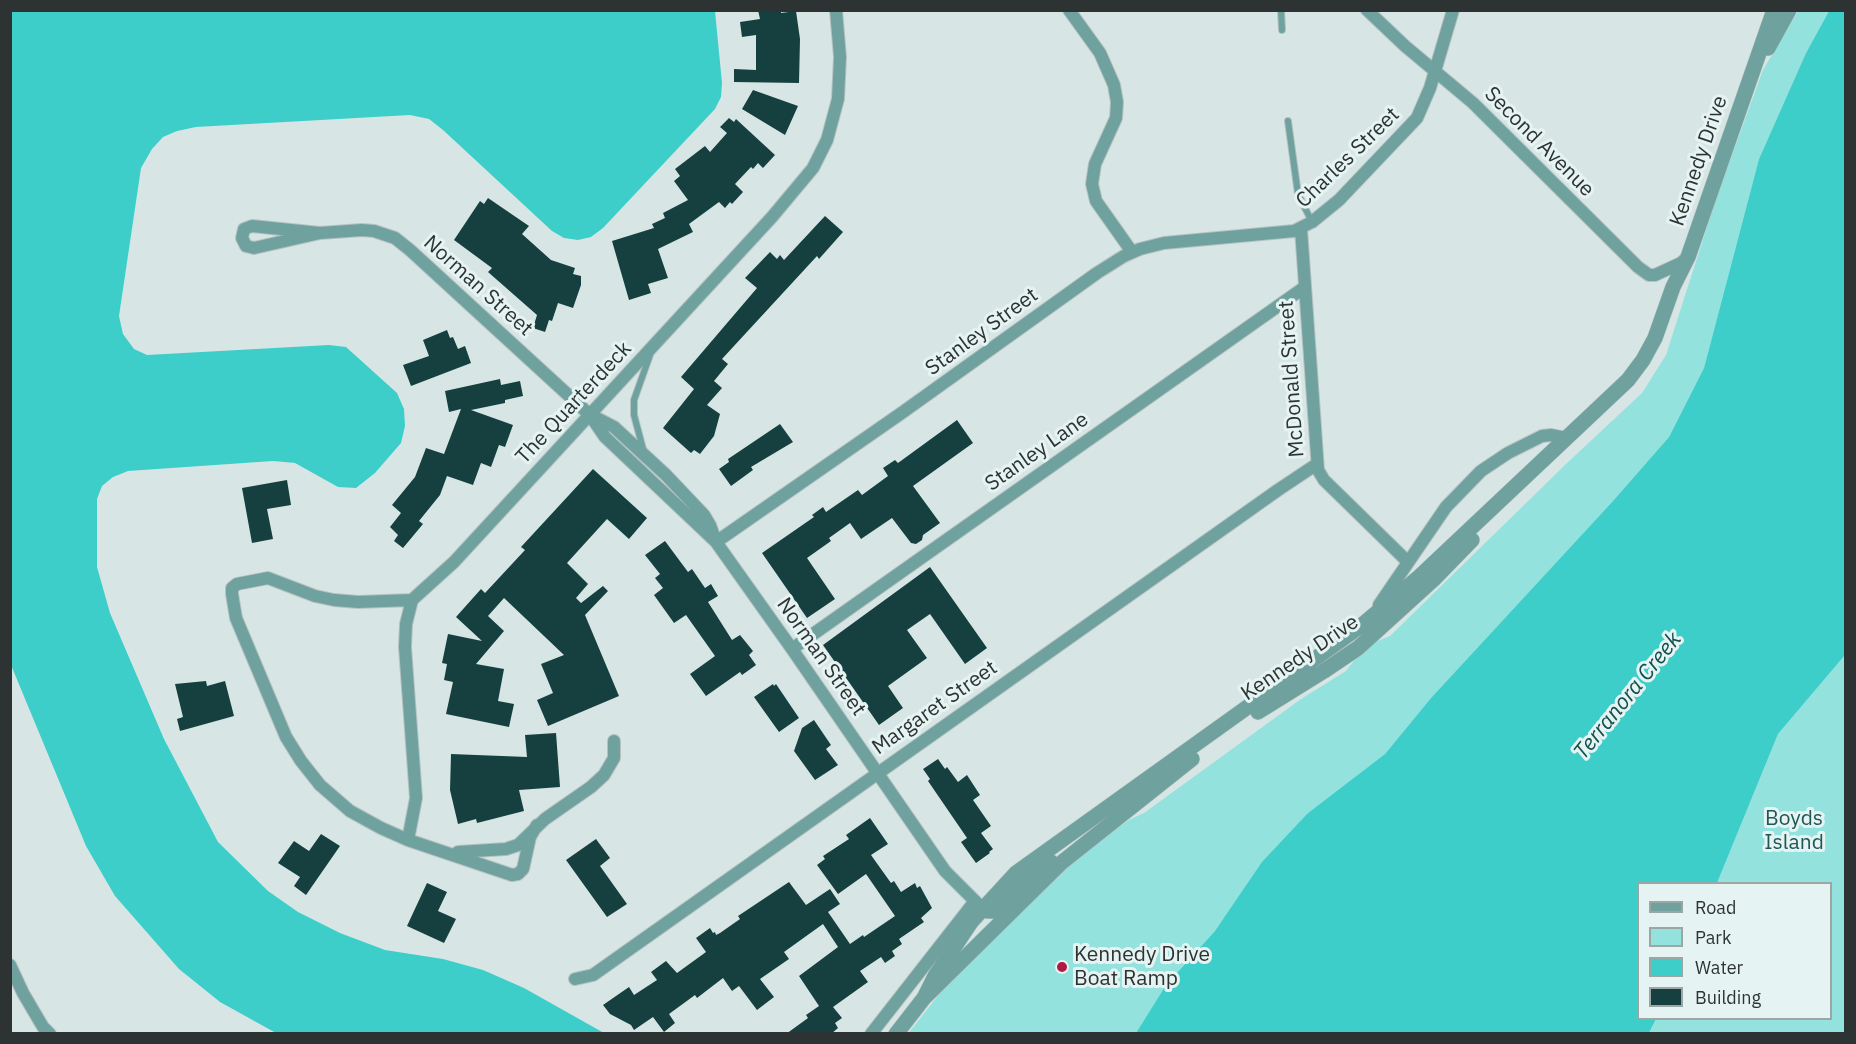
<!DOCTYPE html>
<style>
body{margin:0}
#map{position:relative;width:1856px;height:1044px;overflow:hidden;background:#d7e6e5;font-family:"IBM Plex Sans",sans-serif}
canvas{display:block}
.frame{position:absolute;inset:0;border:12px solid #2d3332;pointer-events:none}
.legend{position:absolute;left:1637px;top:882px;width:195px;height:138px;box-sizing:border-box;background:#e5f3f2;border:2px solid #9ba6a5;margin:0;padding:8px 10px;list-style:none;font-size:18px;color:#2d3332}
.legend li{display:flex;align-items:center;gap:12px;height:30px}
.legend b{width:30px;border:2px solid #9ba6a5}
</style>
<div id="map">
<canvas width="1856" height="1044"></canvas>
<div class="frame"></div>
<ul class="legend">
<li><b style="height:8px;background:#6fa19f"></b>Road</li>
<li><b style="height:16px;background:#93e2de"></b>Park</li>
<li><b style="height:16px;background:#3ececa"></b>Water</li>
<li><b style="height:16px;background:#15403f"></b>Building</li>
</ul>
</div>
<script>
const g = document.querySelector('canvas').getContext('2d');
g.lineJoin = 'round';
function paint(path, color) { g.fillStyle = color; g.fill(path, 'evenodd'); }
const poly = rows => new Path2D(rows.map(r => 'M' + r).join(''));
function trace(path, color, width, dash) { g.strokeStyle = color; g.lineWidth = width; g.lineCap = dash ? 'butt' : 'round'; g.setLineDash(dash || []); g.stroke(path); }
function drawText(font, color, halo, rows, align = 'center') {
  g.font = font + ' "IBM Plex Sans",sans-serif'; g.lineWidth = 6; g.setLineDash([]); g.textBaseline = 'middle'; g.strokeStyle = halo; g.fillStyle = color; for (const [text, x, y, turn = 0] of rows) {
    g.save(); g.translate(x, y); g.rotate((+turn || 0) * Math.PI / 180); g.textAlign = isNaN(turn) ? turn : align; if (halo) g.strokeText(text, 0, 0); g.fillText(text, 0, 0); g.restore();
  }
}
const green = poly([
 [1798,11,1829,11,1806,53,1759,159,1704,368,1669,437,1613,501,1431,698,1385,754,1308,813,1215,931,1166,985,1136,1033,908,1034,961,966,1056,875,1090,847,1129,820,1144,813,1301,699,1346,671,1356,658,1375,642,1390,636,1566,464,1642,393,1666,355,1716,199,1763,70],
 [1845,655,1845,1033,1649,1034,1656,1019,1830,1018,1830,884,1717,883,1778,734]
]);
const water = poly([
 [186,10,715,11,722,83,721,97,715,109,603,228,591,237,578,240,564,238,552,231,443,130,429,119,410,115,196,127,177,131,163,137,152,149,141,168,119,316,123,334,134,349,147,355,329,345,346,347,397,393,404,409,405,426,401,443,375,473,356,488,338,487,295,463,273,461,128,471,113,477,102,486,97,499,97,567,110,613,164,739,218,842,268,891,298,912,340,933,385,950,443,959,483,970,524,988,604,1033,276,1033,220,1002,179,969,115,896,86,846,11,665,11,11],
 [1829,11,1846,11,1845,655,1778,734,1717,883,1638,884,1638,1018,1656,1019,1649,1033,1136,1033,1166,985,1215,931,1262,862,1308,813,1385,754,1431,698,1613,501,1669,437,1704,368,1759,159,1806,53]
]);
const building = poly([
 [758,10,781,10,781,13,796,11,800,39,799,83,734,82,734,69,756,70,756,35,742,37,740,22,760,19],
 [753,90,798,106,785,135,742,109],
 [729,118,734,122,736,119,775,155,763,168,758,163,753,169,751,167,735,184,743,192,732,204,730,202,725,208,719,202,689,224,693,232,658,249,668,278,648,284,651,293,629,300,612,241,654,228,652,224,665,218,663,213,688,200,674,181,680,176,675,169,705,146,710,152,727,133,720,127],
 [488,198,529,226,522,234,551,260,575,268,573,274,581,276,581,285,573,308,558,303,552,321,549,320,545,332,533,328,537,315,488,272,492,268,454,240,480,201,484,204],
 [825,216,843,232,819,259,817,256,722,359,728,364,714,381,722,388,707,405,720,414,714,436,700,454,694,450,691,453,663,428,694,389,681,377,757,288,745,278,770,252,777,259,780,255,784,260],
 [447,330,450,338,453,337,458,349,465,346,471,363,411,386,403,365,429,356,423,340],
 [500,379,501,385,520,381,523,396,505,400,505,403,471,410,513,425,505,447,499,445,491,467,481,463,473,485,447,476,440,495,419,521,423,524,403,548,394,541,398,535,390,527,401,513,392,505,415,477,426,448,444,454,461,409,449,412,445,391],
 [957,420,973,443,913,486,940,523,923,535,922,540,916,544,911,543,892,518,861,539,850,523,829,538,831,541,807,558,835,599,807,618,762,553,814,517,812,515,823,507,826,512,858,490,862,495,888,476,883,468,895,460,898,463],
 [780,424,793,442,751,467,753,470,731,486,719,469,729,462,728,459],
 [593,469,647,518,629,539,607,519,567,563,588,584,576,598,581,603,603,586,608,591,585,615,619,696,548,726,537,700,553,693,541,664,564,655,504,598,488,616,504,631,476,664,504,669,498,701,514,704,509,727,446,714,453,682,444,680,447,664,442,663,448,634,482,641,456,617,481,589,485,593,525,550,521,547],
 [287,480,291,505,267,509,273,539,252,543,242,488],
 [665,541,688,572,692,569,705,588,711,584,718,596,708,602,732,640,740,635,753,651,749,655,756,665,742,675,740,672,706,696,690,674,715,656,686,615,674,623,654,595,663,588,655,578,660,574,645,555],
 [930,567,987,648,965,664,930,614,907,630,927,658,888,686,903,708,879,725,823,645],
 [206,681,207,686,225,681,234,716,180,731,177,719,183,717,175,684],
 [773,684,774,686,776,684,799,718,779,732,754,697],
 [814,720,831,745,826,749,838,765,815,780,794,751,802,728],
 [556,733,560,787,519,790,524,811,477,823,476,819,458,824,450,790,451,754,527,757,525,735],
 [938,759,945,769,947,767,958,782,967,775,980,795,973,800,991,826,981,833,993,849,989,852,990,853,976,863,961,842,967,838,928,781,930,779,923,769],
 [870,818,888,844,871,855,891,883,894,881,901,892,915,883,917,888,920,886,932,908,921,918,924,922,899,939,902,944,892,951,895,956,885,963,881,957,860,971,868,982,833,1007,842,1018,835,1023,838,1028,831,1034,786,1034,808,1018,806,1015,819,1006,799,976,838,947,823,924,784,952,789,959,760,979,774,997,757,1010,739,986,732,991,723,978,697,998,695,995,669,1014,675,1023,664,1032,653,1017,634,1030,631,1025,610,1014,603,1005,629,987,634,995,657,980,651,972,666,961,677,973,706,952,696,938,710,928,713,933,715,932,716,935,720,933,740,919,738,916,789,882,806,905,830,889,840,904,828,912,850,944,863,935,864,937,895,916,866,874,838,894,817,865,825,859,823,856,849,839,846,835],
 [321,834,340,846,306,895,294,886,300,877,278,863,294,841,309,851],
 [596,839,610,858,600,866,627,904,607,917,566,860],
 [427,883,447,892,438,911,456,919,444,943,407,926]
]);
const service = poly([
 [1281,10,1282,30],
 [1288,121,1298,194,1312,222],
 [643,449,634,415,634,400,650,355]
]);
const minor = poly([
 [1069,10,1100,53,1114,85,1117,102,1116,118,1095,164,1092,184,1096,201,1132,252],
 [1367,10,1405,46,1473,103,1638,267,1649,275,1655,275,1681,263,1688,257],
 [1301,229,1318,470,1324,480,1408,562],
 [320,233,252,226,244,229,242,238,246,246,254,248,320,233,362,230,374,231,395,238,410,250,590,415,605,437,716,542],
 [591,415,614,427,666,475,704,515,710,525,716,542,792,649,945,871,983,909],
 [716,542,903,412,1097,273,1124,256,1140,249,1164,243,1294,231,1312,222,1339,200,1417,118,1430,88,1453,10],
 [412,600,358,602,334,600,315,596,268,578,237,584,232,588,232,594,236,618,286,737,301,761,320,785,350,811,381,828,408,840,512,875,518,874,523,869,530,837,537,825],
 [1379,605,1446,507,1481,471,1508,453,1542,436,1551,435,1566,438],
 [792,649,1305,287],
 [408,840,416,798,405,647,406,624,412,600,454,562,772,217,813,168,827,140,838,99,840,57,836,10],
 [458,852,506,849,518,845,545,819,591,787,604,775,614,758,614,741],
 [10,965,23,993,43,1027,50,1034],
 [575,979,593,975,1278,490,1317,464],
 [871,1034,975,901]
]);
const tertiary = poly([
 [1768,48,1789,10],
 [1258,712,1324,671,1358,648,1434,579,1472,540],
 [983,909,988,911,993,911,1021,884,1051,862],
 [924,998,935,976,971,922,1016,873,1362,625,1419,577,1628,380,1643,360,1655,338,1673,287,1688,257,1774,10],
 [896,1034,924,998,1061,863,1192,759]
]);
const markers = [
 [1062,967,6,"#ae1a43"]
];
const streetNames = [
 ["Second Avenue",1539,142,45],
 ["Charles Street",1348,158,-44],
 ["Kennedy Drive",1699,161,-71],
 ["Norman Street",478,286,42],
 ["Stanley Street",982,332,-36],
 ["McDonald Street",1292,379,-94],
 ["The Quarterdeck",574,403,-47],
 ["Stanley Lane",1037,452,-35],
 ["Norman Street",821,657,55],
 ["Kennedy Drive",1300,658,-34],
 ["Margaret Street",935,708,-35]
];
const parkNames = [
 ["Boyds",1794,819],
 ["Island",1794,843]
];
const poiNames = [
 ["Kennedy Drive",1074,955],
 ["Boat Ramp",1074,979]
];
const waterNames = [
 ["Terranora Creek",1628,696,-51]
];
paint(green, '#93e2de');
paint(water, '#3ececa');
paint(building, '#15403f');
trace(service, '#b5c2c1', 8);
trace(minor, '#b5c2c1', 14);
trace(tertiary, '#b5c2c1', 16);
trace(service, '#6fa19f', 6);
trace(minor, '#6fa19f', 12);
trace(tertiary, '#6fa19f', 15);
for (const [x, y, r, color] of markers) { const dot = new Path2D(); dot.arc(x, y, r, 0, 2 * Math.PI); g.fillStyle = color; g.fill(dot); trace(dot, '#e5f3f2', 2); }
drawText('21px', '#2d3332', '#e5f3f2', streetNames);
drawText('21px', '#1d5756', '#e5f3f2', parkNames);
drawText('21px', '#2d3332', '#e5f3f2', poiNames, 'left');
drawText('italic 22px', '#124f4d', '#e5f3f2', waterNames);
</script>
